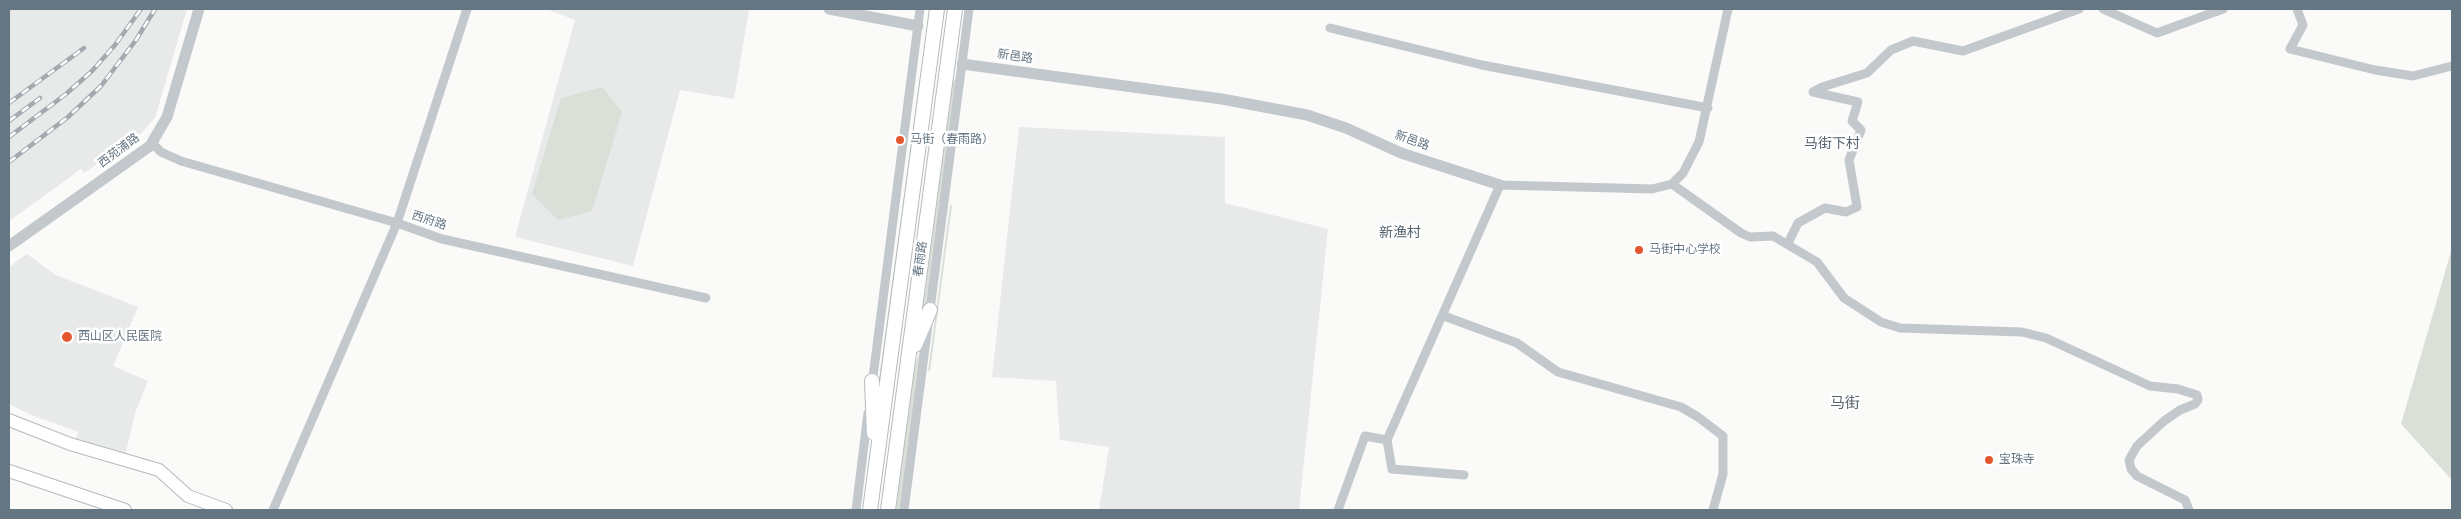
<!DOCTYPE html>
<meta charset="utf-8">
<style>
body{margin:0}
#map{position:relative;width:2461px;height:519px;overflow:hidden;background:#fafaf8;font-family:"Roboto Condensed",sans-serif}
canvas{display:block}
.frame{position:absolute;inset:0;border:10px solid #657683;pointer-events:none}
</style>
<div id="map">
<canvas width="2461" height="519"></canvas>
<div class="frame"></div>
</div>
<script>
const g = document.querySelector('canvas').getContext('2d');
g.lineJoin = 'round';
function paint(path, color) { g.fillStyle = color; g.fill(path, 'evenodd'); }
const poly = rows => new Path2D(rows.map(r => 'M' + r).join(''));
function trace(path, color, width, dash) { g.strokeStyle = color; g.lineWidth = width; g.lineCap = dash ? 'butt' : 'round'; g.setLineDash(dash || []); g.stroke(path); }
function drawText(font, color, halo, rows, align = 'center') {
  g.font = font + ' "Roboto Condensed","Noto Sans SC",sans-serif'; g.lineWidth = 5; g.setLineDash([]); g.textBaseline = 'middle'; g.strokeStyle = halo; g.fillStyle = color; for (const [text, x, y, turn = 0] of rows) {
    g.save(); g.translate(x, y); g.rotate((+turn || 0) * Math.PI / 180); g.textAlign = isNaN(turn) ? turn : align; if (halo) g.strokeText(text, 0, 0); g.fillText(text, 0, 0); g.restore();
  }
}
const built = poly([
 [9,9,187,9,155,118,137,138,84,173,81,169,9,221],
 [546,9,749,9,734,99,680,90,633,266,515,237,575,20],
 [1019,127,1225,137,1225,203,1328,229,1299,510,1099,510,1109,447,1060,440,1056,381,992,377],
 [27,254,56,275,138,307,113,366,148,381,135,413,125,456,75,441,78,432,29,414,9,404,9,267]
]);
const green = poly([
 [921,70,923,70,879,400,879,379],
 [956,79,930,288,925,309,923,308,953,80],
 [602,87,622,112,592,211,558,220,532,194,561,98],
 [950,205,952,205,930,371,928,371],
 [2452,248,2452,480,2401,424],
 [920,351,922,351,901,510,896,510,914,369]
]);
const minor = poly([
 [2103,9,2157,33,2223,9],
 [2297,9,2303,25,2290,49,2375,70,2413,76,2452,66],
 [1330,28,1482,65,1708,108],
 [152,143,161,152,181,161,397,223,442,239,706,298],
 [1672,184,1741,233,1750,237,1773,236,1817,262,1844,298,1881,322,1900,328,2022,332,2046,338,2150,386,2178,389,2197,395,2198,400,2195,404,2180,410,2164,421,2137,446,2129,460,2131,469,2137,476,2185,500,2189,510],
 [1788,243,1798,223,1825,208,1846,212,1857,207,1849,160,1861,130,1852,121,1858,102,1813,92,1822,87,1867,73,1891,50,1913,41,1963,51,2079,9],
 [1444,316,1517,343,1558,372,1681,407,1698,417,1723,436,1723,474,1713,510],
 [872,385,920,9],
 [1464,475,1392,469,1387,440,1500,185,1652,189,1672,184,1683,173,1699,142,1728,9],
 [273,510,397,223,467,9],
 [856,510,868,413],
 [904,510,969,9],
 [1338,510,1365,436,1387,440]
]);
const tertiary = poly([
 [829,9,918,26],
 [962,64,1222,99,1307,115,1346,128,1401,153,1500,185],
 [9,246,150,146,167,117,199,9]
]);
const secondary = poly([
 [9,420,70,444,159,470,188,496,226,510],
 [9,471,125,510]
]);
const primary = poly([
 [915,345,930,310],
 [872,381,874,433],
 [870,510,937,9],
 [888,510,955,9]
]);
const rail = poly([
 [9,103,84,48],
 [9,121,40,98],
 [9,137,66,94,92,71,115,45,141,9],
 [9,162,68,117,101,86,136,40,155,9]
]);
const markers = [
 [900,140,5,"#e4572e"],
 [1639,250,5,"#e4572e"],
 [67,337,6,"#e4572e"],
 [1989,460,5,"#e4572e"]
];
const streetNames = [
 ["新邑路",1015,57,8],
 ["新邑路",1412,141,20],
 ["西苑浦路",119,151,-37],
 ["西府路",429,221,18],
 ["春雨路",921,259,-82]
];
const poiNames = [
 ["马街（春雨路）",910,140],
 ["马街中心学校",1649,250],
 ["西山区人民医院",78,337],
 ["宝珠寺",1999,460]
];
const neighbourhoodNames = [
 ["马街下村",1832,144],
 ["新渔村",1400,233]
];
const quarterNames = [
 ["马街",1845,404]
];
paint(built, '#e8e9e9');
paint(green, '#dadfd7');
trace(secondary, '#b3babf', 14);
trace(primary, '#b5babe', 16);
trace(minor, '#c3c8cc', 9);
trace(tertiary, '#c3c8cc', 11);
trace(secondary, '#fff', 12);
trace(primary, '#fff', 14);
trace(rail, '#a2aab0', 4.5);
trace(rail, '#fff', 2.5, [8]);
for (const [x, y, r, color] of markers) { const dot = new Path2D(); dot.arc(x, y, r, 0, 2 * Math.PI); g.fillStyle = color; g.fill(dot); trace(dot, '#fff', 2); }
drawText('12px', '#657683', '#fff', streetNames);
drawText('12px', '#657683', '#fff', poiNames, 'left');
drawText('14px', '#57646e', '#fff', neighbourhoodNames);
drawText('15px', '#57646e', '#fff', quarterNames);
</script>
